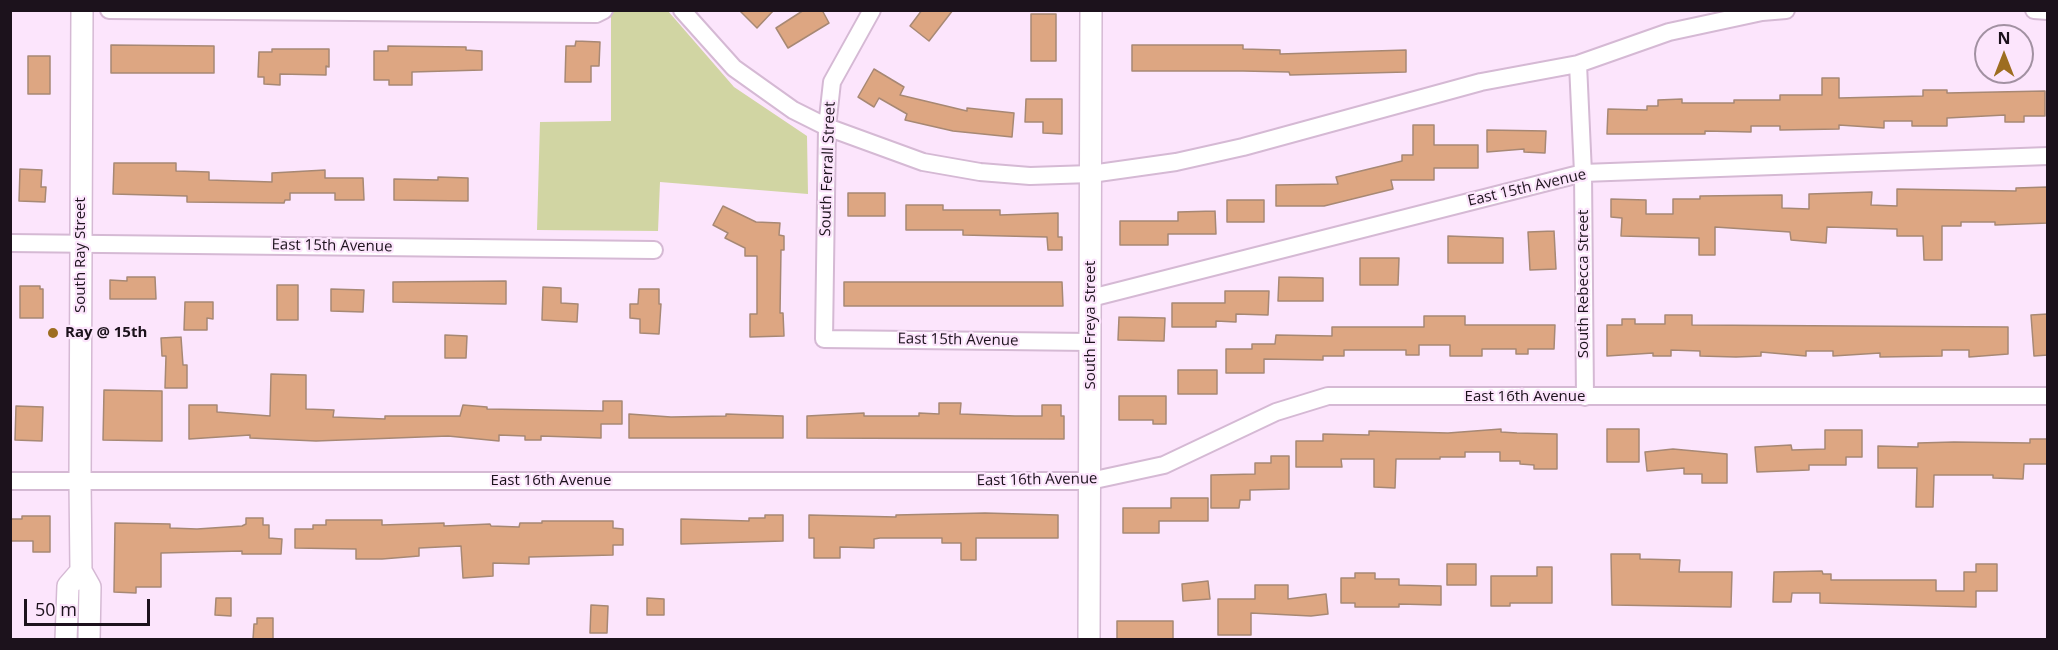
<!DOCTYPE html>
<style>
body{margin:0}
#map{position:relative;width:2058px;height:650px;overflow:hidden;background:#fce5fc;font-family:"Open Sans",sans-serif}
canvas{display:block}
.frame{position:absolute;inset:0;border:12px solid #1c121c;pointer-events:none}
.north{position:absolute;left:1974px;top:24px;width:60px;height:60px;box-sizing:border-box;background:#fce5fc;border:2px solid #a291a2;border-radius:50%;rotate:0deg;font-size:16px;font-weight:700;line-height:24px;text-align:center;color:#1c121c}
.north::after{content:'';display:block;margin:auto;width:21px;height:27px;background:#9d6d20;clip-path:polygon(50% 0,100% 100%,50% 72%,0 100%)}
.scale{position:absolute;left:24px;top:599px;width:126px;height:27px;box-sizing:border-box;border:3px solid #1c121c;border-top:0;padding-left:8px;font-size:18px;line-height:21px;white-space:nowrap;color:#1c121c;-webkit-text-stroke:4px #fce5fc;paint-order:stroke}
</style>
<div id="map">
<canvas width="2058" height="650"></canvas>
<div class="frame"></div>
<div class="north">N</div>
<div class="scale">50 m</div>
</div>
<script>
const g = document.querySelector('canvas').getContext('2d');
g.lineJoin = 'round';
function paint(path, color) { g.fillStyle = color; g.fill(path, 'evenodd'); }
const poly = rows => new Path2D(rows.map(r => 'M' + r).join(''));
function trace(path, color, width, dash) { g.strokeStyle = color; g.lineWidth = width; g.lineCap = dash ? 'butt' : 'round'; g.setLineDash(dash || []); g.stroke(path); }
function drawText(font, color, halo, rows, align = 'center') {
  g.font = font + ' "Open Sans",sans-serif'; g.lineWidth = 4.5; g.setLineDash([]); g.textBaseline = 'middle'; g.strokeStyle = halo; g.fillStyle = color; for (const [text, x, y, turn = 0] of rows) {
    g.save(); g.translate(x, y); g.rotate((+turn || 0) * Math.PI / 180); g.textAlign = isNaN(turn) ? turn : align; if (halo) g.strokeText(text, 0, 0); g.fillText(text, 0, 0); g.restore();
  }
}
const green = poly([
 [614,11,668,11,734,87,807,136,808,194,660,182,658,231,537,230,540,122,611,121,611,12]
]);
const building = poly([
 [739,10,774,10,757,28,739,10],
 [804,10,822,10,829,23,788,48,776,28,804,10],
 [922,10,953,10,929,41,910,26,922,10],
 [1031,14,1056,14,1056,61,1031,61,1031,14],
 [576,41,600,42,599,66,591,66,591,82,565,82,566,46,575,46,576,41],
 [111,45,214,46,214,73,111,73,111,45],
 [1132,45,1243,45,1243,49,1280,50,1280,54,1406,50,1406,72,1290,75,1289,72,1243,71,1132,71,1132,45],
 [388,46,466,47,466,50,482,51,482,70,412,72,412,85,389,85,389,80,374,80,374,51,388,51,388,46],
 [272,49,329,49,329,67,326,66,326,75,280,74,280,85,264,84,264,77,258,77,259,52,272,52,272,49],
 [28,56,50,56,50,94,28,94,28,56],
 [874,69,904,87,900,95,967,111,967,108,1014,113,1012,137,953,131,905,120,907,114,879,98,874,107,858,97,874,69],
 [1822,78,1839,78,1839,98,1923,96,1923,90,1947,90,1947,93,2045,91,2045,116,2024,116,2024,122,2005,122,2005,115,1947,118,1947,126,1912,126,1912,121,1884,121,1884,128,1839,125,1839,129,1780,130,1780,126,1751,126,1751,132,1705,131,1705,134,1607,134,1608,109,1647,110,1647,106,1658,106,1658,100,1682,99,1682,103,1734,103,1734,100,1780,100,1780,95,1822,95,1822,78],
 [1026,99,1062,99,1062,134,1043,133,1043,122,1025,122,1026,99],
 [1413,125,1434,125,1434,145,1478,145,1478,168,1434,168,1434,180,1391,180,1393,189,1324,206,1276,206,1276,185,1338,184,1336,177,1402,161,1402,155,1413,155,1413,125],
 [1487,130,1546,131,1545,153,1524,152,1524,149,1487,152,1487,130],
 [114,163,176,163,176,171,209,172,209,180,272,182,272,173,325,170,325,178,363,178,364,200,335,200,335,193,290,193,290,200,285,200,284,203,187,202,187,196,113,194,114,163],
 [20,169,42,170,41,187,46,187,45,202,19,201,20,169],
 [438,177,468,178,468,201,394,200,394,179,438,180,438,177],
 [2048,187,2048,223,1995,225,1995,222,1961,222,1961,226,1942,226,1942,260,1924,260,1923,236,1897,236,1897,229,1827,227,1826,243,1791,240,1790,232,1715,227,1715,255,1699,255,1699,238,1621,236,1622,218,1611,217,1611,199,1646,200,1646,214,1673,214,1673,199,1700,199,1700,196,1782,195,1782,208,1809,209,1809,194,1872,192,1871,205,1897,206,1897,189,2016,191,2016,188,2048,187],
 [848,193,885,193,885,216,848,216,848,193],
 [1227,200,1264,200,1264,222,1227,222,1227,200],
 [906,205,943,205,943,210,1000,210,1000,215,1058,213,1058,237,1062,237,1062,250,1048,250,1047,237,963,235,963,230,906,230,906,205],
 [723,206,756,222,780,223,779,235,784,236,784,250,781,250,780,313,783,313,784,336,750,337,750,314,757,314,757,256,745,256,745,248,725,238,728,233,713,225,723,206],
 [1215,211,1216,234,1168,234,1168,245,1120,245,1120,221,1178,221,1178,212,1215,211],
 [1554,231,1556,269,1530,270,1528,232,1554,231],
 [1448,236,1503,238,1503,263,1448,263,1448,236],
 [1360,258,1399,258,1398,285,1360,285,1360,258],
 [127,277,155,277,156,299,110,299,110,280,127,281,127,277],
 [1279,277,1323,278,1323,301,1278,301,1279,277],
 [506,281,506,304,393,302,393,282,506,281],
 [844,282,1062,282,1063,306,844,306,844,282],
 [277,285,298,285,298,320,277,320,277,285],
 [20,286,40,286,40,289,43,289,43,318,20,318,20,286],
 [543,287,561,288,561,303,578,304,577,322,542,320,543,287],
 [331,289,364,290,363,312,331,311,331,289],
 [639,289,659,289,659,304,661,304,659,334,640,333,640,319,630,318,630,304,638,304,639,289],
 [1225,291,1269,291,1268,315,1236,314,1236,322,1216,321,1216,327,1172,327,1172,303,1225,303,1225,291],
 [185,302,213,302,213,319,207,318,207,330,184,330,185,302],
 [2048,314,2048,355,2034,356,2031,315,2048,314],
 [1665,315,1692,315,1692,325,2008,327,2008,354,1969,357,1969,350,1942,350,1942,356,1880,357,1880,353,1833,356,1833,351,1806,351,1806,356,1761,352,1761,356,1736,357,1700,356,1700,351,1671,350,1671,356,1653,356,1653,353,1607,356,1607,325,1622,325,1622,319,1635,319,1635,324,1665,324,1665,315],
 [1424,316,1465,316,1465,325,1555,325,1554,349,1528,349,1528,354,1516,354,1516,349,1482,349,1482,356,1450,356,1450,345,1419,345,1419,355,1406,355,1406,350,1344,350,1344,356,1323,356,1323,360,1264,359,1264,373,1226,373,1226,349,1252,349,1252,344,1275,344,1276,335,1332,336,1332,327,1424,327,1424,316],
 [1119,317,1165,318,1164,341,1118,340,1119,317],
 [445,335,467,336,466,358,445,358,445,335],
 [181,337,183,365,187,365,187,388,165,388,166,356,162,356,161,338,181,337],
 [1178,370,1217,370,1217,394,1178,394,1178,370],
 [271,374,306,375,306,409,334,410,333,417,385,419,385,416,460,416,463,405,487,407,487,409,603,411,603,401,622,401,622,424,601,424,601,438,541,436,541,440,525,440,525,436,499,435,499,441,448,436,316,441,250,438,250,435,189,439,189,405,217,405,217,412,270,416,271,374],
 [104,390,162,391,162,441,103,440,104,390],
 [1119,396,1166,396,1166,424,1153,424,1153,420,1119,420,1119,396],
 [939,403,961,403,960,414,1015,416,1042,416,1042,405,1061,405,1061,416,1064,416,1064,439,807,438,807,416,864,413,864,416,919,416,919,413,939,414,939,403],
 [16,406,43,407,42,441,15,440,16,406],
 [629,414,671,417,726,416,726,414,783,416,783,438,629,438,629,414],
 [1501,429,1501,432,1517,433,1557,434,1557,469,1534,469,1534,465,1520,464,1520,461,1500,461,1500,452,1465,452,1465,457,1440,457,1440,459,1396,459,1395,488,1374,487,1374,459,1341,459,1342,467,1296,467,1296,441,1323,441,1323,434,1369,435,1369,431,1448,433,1501,429],
 [1607,429,1639,429,1639,462,1607,462,1607,429],
 [1825,430,1862,430,1862,457,1846,457,1846,465,1809,465,1809,470,1757,472,1755,447,1791,445,1792,450,1825,449,1825,430],
 [2030,439,2048,439,2048,464,2024,464,2023,479,1993,478,1993,475,1934,475,1933,507,1916,507,1917,468,1878,468,1878,446,1918,447,1918,443,1954,442,2030,443,2030,439],
 [1673,449,1727,454,1727,483,1702,483,1702,474,1684,474,1684,468,1647,471,1645,452,1673,449],
 [1271,456,1289,456,1289,489,1250,490,1250,500,1240,500,1239,508,1211,508,1211,475,1255,474,1255,463,1271,463,1271,456],
 [1171,498,1208,498,1208,521,1159,521,1159,533,1123,533,1123,508,1171,508,1171,498],
 [985,513,1058,515,1058,538,976,538,976,560,961,560,961,543,942,543,942,538,880,538,874,539,874,548,840,547,840,558,814,558,814,538,809,538,809,515,896,517,896,515,985,513],
 [765,515,783,515,783,541,681,544,681,519,749,521,749,518,765,518,765,515],
 [22,516,50,516,50,552,33,552,33,541,10,541,10,519,22,519,22,516],
 [246,518,263,518,263,525,269,525,269,538,282,539,281,554,242,554,242,551,161,553,161,587,136,587,136,593,114,592,115,523,170,524,170,528,197,529,242,526,246,524,246,518],
 [326,520,382,520,382,525,444,523,444,526,490,524,491,526,519,527,520,523,542,523,542,521,613,521,613,528,623,529,623,545,613,545,613,555,529,557,529,564,493,563,493,576,463,578,461,546,419,548,419,556,382,559,356,559,356,549,295,548,295,529,313,529,313,525,326,525,326,520],
 [1611,554,1640,554,1640,559,1680,560,1679,572,1732,572,1731,607,1612,605,1611,554],
 [1447,564,1476,564,1476,585,1447,585,1447,564],
 [1976,564,1997,564,1997,591,1976,591,1976,607,1820,603,1820,593,1792,593,1791,602,1773,602,1774,572,1822,571,1823,574,1831,574,1831,580,1936,580,1936,591,1964,591,1964,572,1976,572,1976,564],
 [1537,567,1552,567,1552,603,1510,603,1510,606,1491,606,1491,576,1537,576,1537,567],
 [1355,573,1375,573,1375,579,1399,579,1399,585,1441,586,1441,605,1399,604,1399,607,1355,607,1355,603,1341,603,1341,578,1355,578,1355,573],
 [1208,581,1210,599,1183,601,1182,584,1208,581],
 [1255,585,1288,585,1288,599,1326,594,1328,614,1311,616,1251,613,1251,635,1218,635,1218,599,1255,599,1255,585],
 [216,598,231,598,231,616,215,615,216,598],
 [647,598,664,599,664,615,647,615,647,598],
 [591,605,608,606,607,633,590,633,591,605],
 [257,618,273,618,273,639,253,639,254,624,257,624,257,618],
 [1117,621,1173,621,1173,639,1117,639,1117,621]
]);
const minor = poly([
 [109,10,596,14,604,10],
 [682,10,734,68,793,110,827,127,923,162,980,172,1030,176,1091,174,1176,162,1243,147,1481,82,1578,64,1669,32,1762,12,1786,10],
 [872,10,832,82,827,127,824,339,1091,342],
 [2034,10,2048,11],
 [1578,64,1583,173,1585,397],
 [10,243,654,250],
 [1091,298,1583,173,2048,156],
 [10,481,1090,481,1164,465,1276,412,1328,396,2048,396]
]);
const major = poly([
 [82,10,80,481,81,571,90,587,89,640],
 [66,640,68,586,81,571],
 [1089,640,1091,10]
]);
const markers = [
 [53,333,6,"#9d6d20"]
];
const streetNames = [
 ["South Ferrall Street",828,169,-88],
 ["East 15th Avenue",1527,188,-13],
 ["East 15th Avenue",332,246,1],
 ["South Ray Street",81,255,-90],
 ["South Rebecca Street",1584,284,-90],
 ["South Freya Street",1091,325,-90],
 ["East 15th Avenue",958,340,1],
 ["East 16th Avenue",1525,397],
 ["East 16th Avenue",1037,480,-1],
 ["East 16th Avenue",551,481]
];
const poiNames = [
 ["Ray @ 15th",65,333]
];
paint(green, '#d1d5a3');
paint(building, '#dda682');
trace(building, '#a78874', 1.5);
trace(minor, '#d5b9d4', 20);
trace(major, '#d5b9d4', 24);
trace(minor, '#fff', 16);
trace(major, '#fff', 21);
for (const [x, y, r, color] of markers) { const dot = new Path2D(); dot.arc(x, y, r, 0, 2 * Math.PI); g.fillStyle = color; g.fill(dot); trace(dot, '#fce5fc', 2); }
drawText('15px', '#1c121c', '#fce5fc', streetNames);
drawText('bold 15px', '#1c121c', '#fce5fc', poiNames, 'left');
</script>
